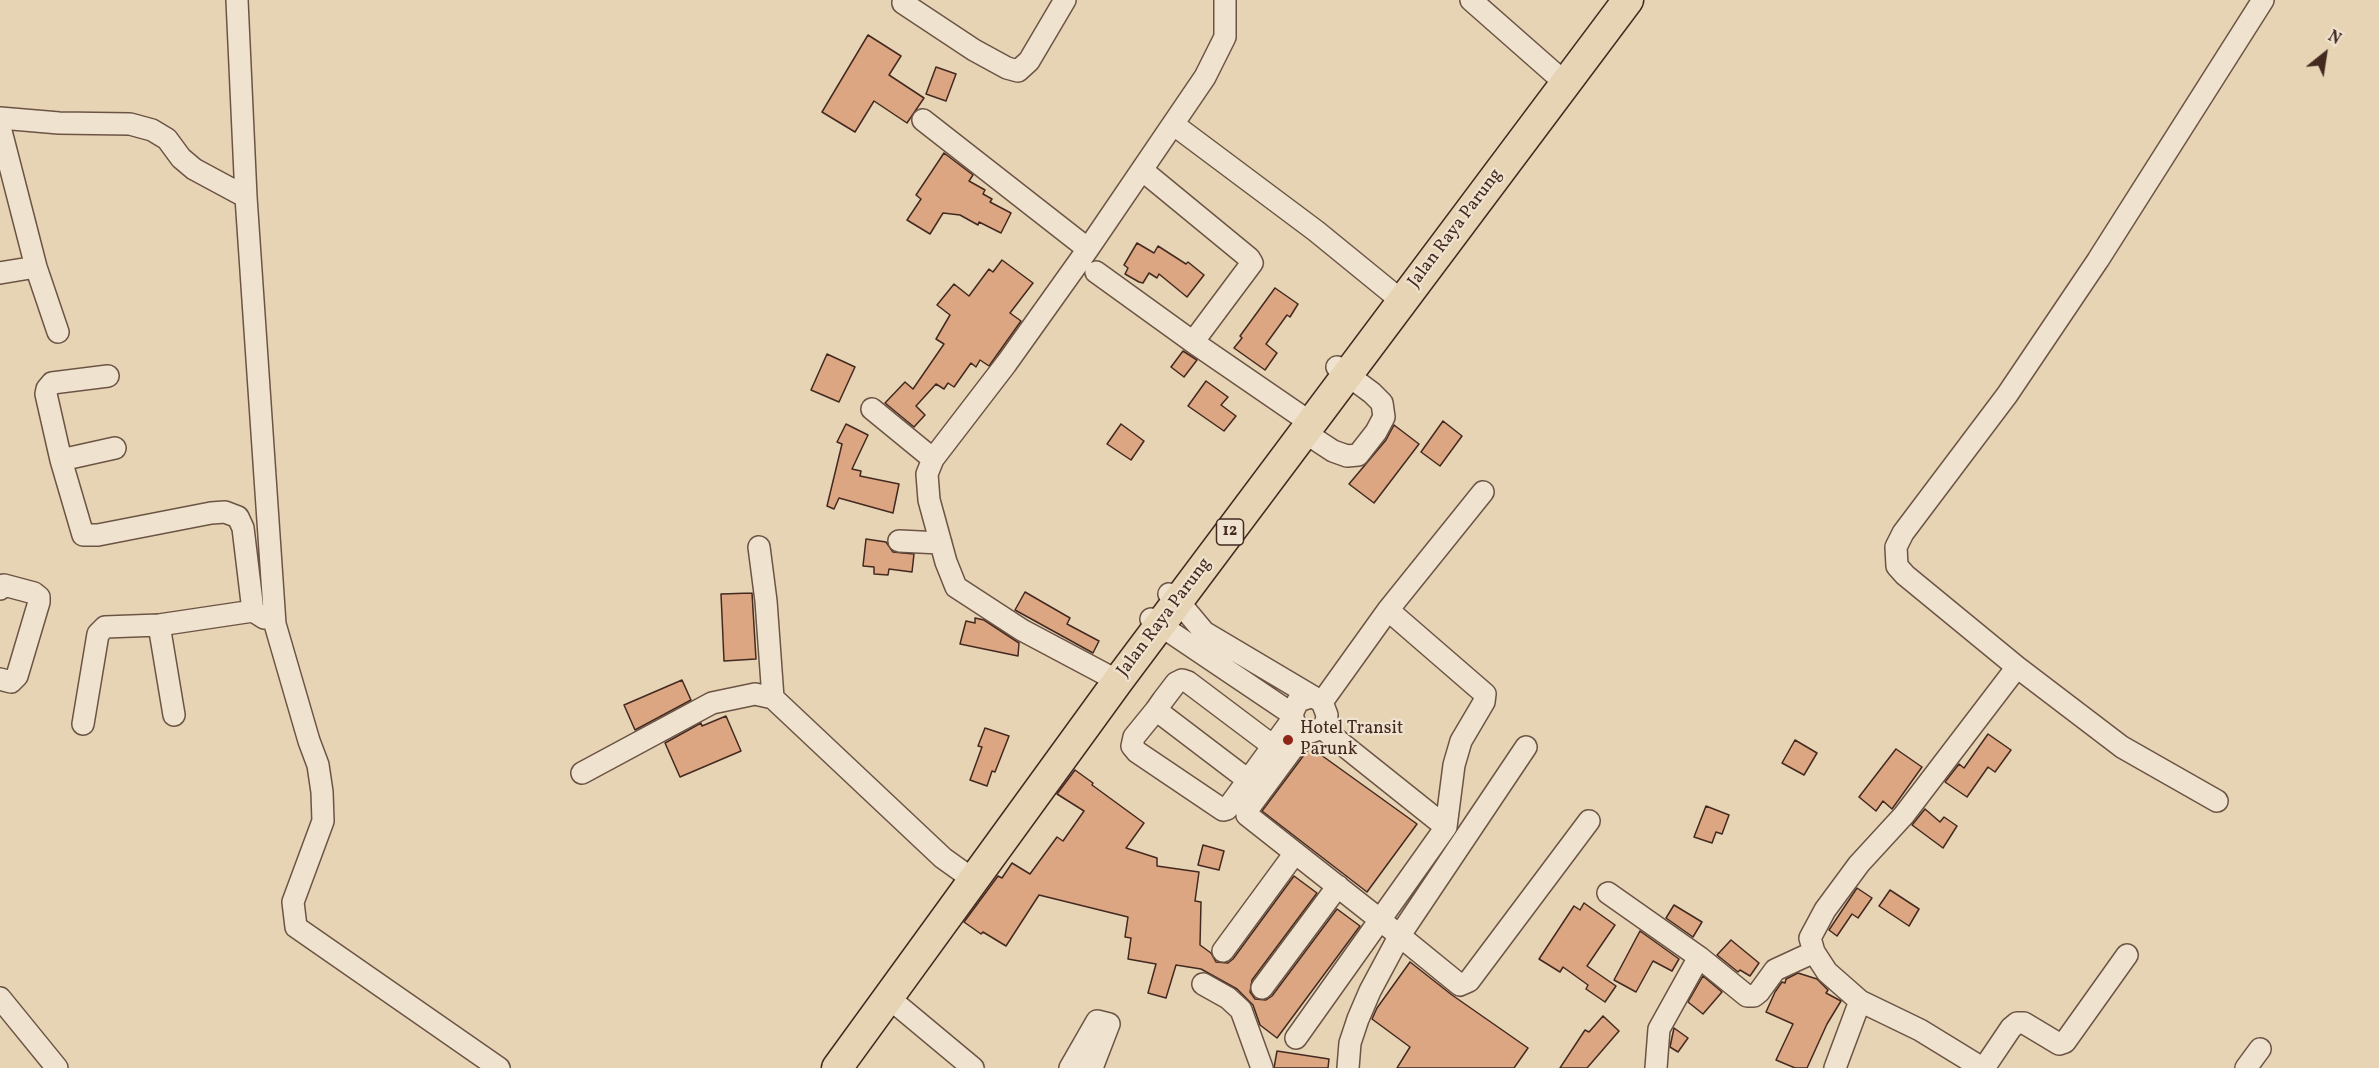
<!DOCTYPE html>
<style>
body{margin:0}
#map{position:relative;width:2379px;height:1068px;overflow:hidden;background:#e7d4b5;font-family:Vollkorn,serif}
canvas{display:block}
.north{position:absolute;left:2295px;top:24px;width:60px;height:60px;-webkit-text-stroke:4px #efe3cf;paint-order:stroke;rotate:30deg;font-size:16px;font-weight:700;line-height:24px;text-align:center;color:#432920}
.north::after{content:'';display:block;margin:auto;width:21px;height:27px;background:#432920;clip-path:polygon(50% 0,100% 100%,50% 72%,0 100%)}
</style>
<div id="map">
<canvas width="2379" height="1068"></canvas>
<div class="north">N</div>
</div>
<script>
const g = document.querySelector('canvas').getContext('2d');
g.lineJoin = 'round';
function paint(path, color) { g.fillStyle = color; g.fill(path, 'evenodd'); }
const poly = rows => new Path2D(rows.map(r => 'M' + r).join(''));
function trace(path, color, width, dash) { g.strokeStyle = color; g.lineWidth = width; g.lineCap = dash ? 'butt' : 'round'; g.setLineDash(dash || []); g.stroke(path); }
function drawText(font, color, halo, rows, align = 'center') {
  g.font = font + ' Vollkorn,serif'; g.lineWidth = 4.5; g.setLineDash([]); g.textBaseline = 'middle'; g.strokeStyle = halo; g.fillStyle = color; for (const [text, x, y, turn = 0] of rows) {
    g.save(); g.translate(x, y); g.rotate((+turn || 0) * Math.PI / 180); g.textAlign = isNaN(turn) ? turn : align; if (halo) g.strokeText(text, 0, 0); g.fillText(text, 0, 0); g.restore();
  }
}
const building = poly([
 [868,35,901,56,889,75,924,98,907,123,874,101,855,132,822,112,868,35],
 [936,67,956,74,946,101,926,94,936,67],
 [944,153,973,175,969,181,985,190,983,194,992,199,990,202,1011,213,1001,233,979,222,978,225,960,215,943,213,930,234,907,220,921,199,916,195,944,153],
 [1137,243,1154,253,1158,246,1186,264,1188,262,1204,275,1187,297,1159,274,1157,278,1149,273,1143,283,1139,282,1125,274,1128,268,1124,265,1137,243],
 [1002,260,1033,283,1010,313,1021,321,989,366,980,360,976,367,971,363,954,387,948,383,944,389,936,384,916,406,925,415,914,427,885,403,905,382,913,389,944,344,936,339,950,315,937,305,954,284,969,296,989,269,993,272,1002,260],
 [1275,288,1298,304,1290,317,1287,315,1266,344,1277,353,1265,370,1234,348,1242,338,1240,336,1275,288],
 [1183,351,1197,360,1184,377,1171,367,1183,351],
 [827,354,855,367,839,402,811,390,827,354],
 [1206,381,1228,397,1221,405,1236,416,1224,431,1188,406,1206,381],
 [1443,421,1462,436,1440,466,1421,452,1443,421],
 [846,424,868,435,852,469,861,471,860,476,899,484,893,513,839,498,834,509,827,506,842,444,837,442,846,424],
 [1121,424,1144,441,1131,460,1107,444,1121,424],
 [1394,425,1419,444,1374,503,1349,484,1386,440,1394,425],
 [866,539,886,542,893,552,914,554,912,572,889,569,888,575,874,574,874,567,863,566,866,539],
 [1025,592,1070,618,1067,624,1099,641,1093,653,1015,610,1025,592],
 [752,593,756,659,724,661,721,594,752,593],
 [975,618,984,620,1019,643,1018,656,960,644,966,621,975,623,975,618],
 [682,680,691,700,635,730,624,705,682,680],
 [726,716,741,751,680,777,665,743,701,723,702,726,726,716],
 [985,728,1009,736,995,772,992,771,987,786,970,780,982,747,978,746,985,728],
 [1988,734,2011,750,1995,772,1988,767,1967,797,1945,782,1959,764,1964,768,1988,734],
 [1795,740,1817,753,1804,775,1782,763,1795,740],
 [1310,747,1417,824,1367,892,1262,811,1310,747],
 [1896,749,1922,767,1892,809,1883,801,1876,811,1859,797,1896,749],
 [1075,770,1093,783,1092,785,1144,823,1126,848,1157,858,1157,866,1199,872,1195,901,1201,902,1200,945,1211,953,1216,962,1228,963,1233,959,1294,876,1317,893,1252,980,1250,992,1255,999,1266,1000,1272,996,1337,909,1360,926,1277,1038,1260,1025,1253,1005,1237,989,1201,969,1176,965,1166,998,1148,993,1156,964,1128,959,1131,938,1125,937,1128,917,1039,895,1006,946,983,932,981,934,964,922,998,876,1002,878,1012,863,1030,874,1057,837,1063,841,1084,811,1057,794,1075,770],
 [1706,806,1729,815,1722,834,1716,832,1712,843,1694,837,1706,806],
 [1925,809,1940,822,1944,817,1957,826,1943,848,1912,825,1925,809],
 [1203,845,1224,851,1219,870,1198,865,1203,845],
 [1857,888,1872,898,1858,918,1852,914,1837,936,1829,930,1857,888],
 [1890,890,1919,909,1909,926,1879,906,1890,890],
 [1584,903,1615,925,1587,966,1616,986,1605,1002,1586,989,1588,985,1563,967,1560,972,1539,959,1574,906,1580,910,1584,903],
 [1674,905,1702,922,1693,937,1666,918,1674,905],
 [1640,931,1679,959,1672,971,1653,961,1636,992,1614,980,1640,931],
 [1731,940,1759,963,1750,976,1740,970,1738,972,1717,955,1731,940],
 [1410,962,1452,995,1528,1048,1514,1068,1397,1068,1410,1047,1372,1019,1377,1008,1410,962],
 [1798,973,1817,979,1828,990,1826,993,1841,1001,1827,1024,1807,1068,1795,1068,1776,1060,1793,1024,1766,1012,1775,992,1782,982,1785,983,1786,979,1798,973],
 [1703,976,1722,992,1703,1014,1688,1002,1703,976],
 [1603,1016,1619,1031,1587,1068,1560,1068,1585,1030,1589,1032,1603,1016],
 [1674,1028,1688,1038,1678,1052,1670,1047,1674,1028],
 [1277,1051,1329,1059,1328,1068,1274,1068,1277,1051]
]);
const minor = poly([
 [237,0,246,197,275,624,309,741,318,765,322,792,323,821,293,902,296,927,499,1068],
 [1471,0,1555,74],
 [903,3,974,50,1007,68,1018,71,1029,61,1065,0],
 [0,118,59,123,130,124,152,130,167,139,181,158,194,169,246,197],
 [923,120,1088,249],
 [1173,124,1316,231,1392,293],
 [0,127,36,267,58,332],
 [1142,170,1249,258,1252,263,1193,342],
 [1096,272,1193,342,1311,423],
 [0,273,36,267],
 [108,376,52,383,47,389,46,394,61,460,83,535,98,535,211,513,225,512,238,517,243,528,253,611],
 [872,409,933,459],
 [1304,432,1333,451,1347,456,1358,455,1376,432,1384,417,1382,403,1372,393,1337,367],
 [61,460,115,448],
 [899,541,941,543],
 [759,547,766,601,773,698],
 [0,589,4,585,34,593,39,597,39,602,17,676,11,682,0,679],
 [1169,594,1178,601,1204,632,1322,702,1327,715,1326,722,1322,728,1311,732,1305,732,1295,725,1292,714,1298,701,1311,697],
 [1151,619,1292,714],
 [159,625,174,715],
 [2017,667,2122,747,2217,801],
 [1118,681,1022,630,956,587,946,562,929,500,927,474,933,459,1006,364,1088,249,1205,77,1225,37,1225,0],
 [1322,702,1388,610,1483,492],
 [1156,710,1134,737,1132,746,1137,752,1223,810,1227,809,1292,720],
 [83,724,98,634,105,627,159,625,253,611,264,618],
 [1322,728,1446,827,1454,765,1461,741,1484,702,1485,694,1388,610],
 [1305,732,1248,809,1247,815,1379,919,1460,985,1469,981,1589,821],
 [582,773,712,703,755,694,773,698,943,858,964,873],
 [1248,780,1156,710,1163,700,1176,683,1182,680,1188,682,1273,746],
 [1608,893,1699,957,1747,996,1754,996,1759,992,1775,970,1814,952,1827,972,1860,1001,1920,1030,1982,1068],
 [1223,951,1295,853],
 [1814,952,1810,938,1825,910,1859,864,1904,815,2017,667,1905,575,1897,566,1896,547,1903,533,2007,395,2098,260,2263,0],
 [1203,984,1228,998,1241,1010,1262,1068],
 [1262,988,1338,886],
 [0,998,57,1068],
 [889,998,973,1068],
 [1296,1038,1446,827],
 [1070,1068,1097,1021,1109,1024,1092,1068],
 [1348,1068,1350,1043,1358,1019,1370,991,1400,935,1526,747],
 [1656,1068,1659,1029,1699,957],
 [1835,1068,1860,1001],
 [1984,1068,2011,1028,2017,1023,2024,1023,2059,1044,2065,1042,2127,955],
 [2246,1068,2260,1049]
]);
const highway = poly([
 [837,1068,1118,681,1628,0]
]);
const markers = [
 [1288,740,6,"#8f2418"]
];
const shields = [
 [1230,532,27]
];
const shieldNames = [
 ["12",1230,532]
];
const streetNames = [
 ["Jalan Raya Parung",1456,229,-53],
 ["Jalan Raya Parung",1165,618,-53]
];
const poiNames = [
 ["Hotel Transit",1300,730],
 ["Parunk",1300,751]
];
paint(building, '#dba681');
trace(building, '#432920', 1.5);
trace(minor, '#6c5445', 24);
trace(highway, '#432920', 33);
trace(minor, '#efe3cf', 21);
trace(highway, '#e7d4b5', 30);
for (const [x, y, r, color] of markers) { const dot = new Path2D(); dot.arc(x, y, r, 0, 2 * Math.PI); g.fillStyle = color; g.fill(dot); trace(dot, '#efe3cf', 2); }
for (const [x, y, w] of shields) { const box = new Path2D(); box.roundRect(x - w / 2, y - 13, w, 26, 4.5); g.fillStyle = '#efe3cf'; g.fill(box); trace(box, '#432920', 1.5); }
drawText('bold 16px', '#432920', null, shieldNames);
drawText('18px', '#432920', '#efe3cf', streetNames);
drawText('18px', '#432920', '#efe3cf', poiNames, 'left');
</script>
